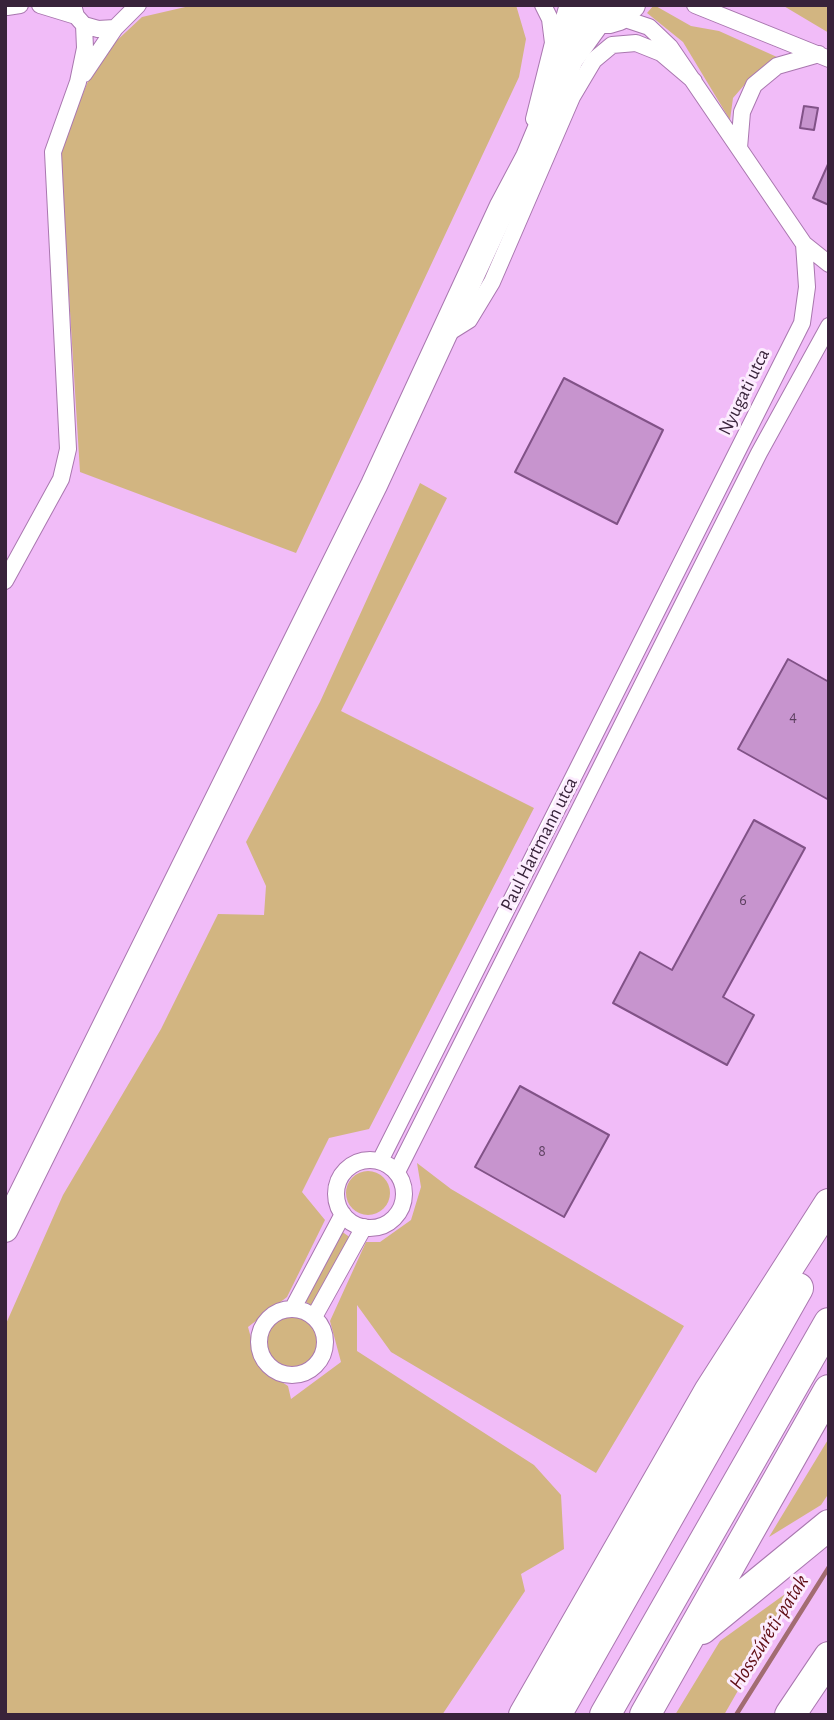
<!DOCTYPE html>
<meta charset="utf-8">
<style>
body{margin:0}
#map{position:relative;width:834px;height:1720px;overflow:hidden;background:#f1bcf8;font-family:"Alegreya Sans",sans-serif}
canvas{display:block}
.frame{position:absolute;inset:0;border:7px solid #38233a;pointer-events:none}
</style>
<div id="map">
<canvas width="834" height="1720"></canvas>
<div class="frame"></div>
</div>
<script>
const g = document.querySelector('canvas').getContext('2d');
g.lineJoin = 'round';
function paint(path, color) { g.fillStyle = color; g.fill(path, 'evenodd'); }
const poly = rows => new Path2D(rows.map(r => 'M' + r).join(''));
function trace(path, color, width, dash) { g.strokeStyle = color; g.lineWidth = width; g.lineCap = dash ? 'butt' : 'round'; g.setLineDash(dash || []); g.stroke(path); }
function drawText(font, color, halo, rows, align = 'center') {
  g.font = font + ' "Alegreya Sans",sans-serif'; g.lineWidth = 6; g.setLineDash([]); g.textBaseline = 'middle'; g.strokeStyle = halo; g.fillStyle = color; for (const [text, x, y, turn = 0] of rows) {
    g.save(); g.translate(x, y); g.rotate((+turn || 0) * Math.PI / 180); g.textAlign = isNaN(turn) ? turn : align; if (halo) g.strokeText(text, 0, 0); g.fillText(text, 0, 0); g.restore();
  }
}
const green = poly([
 [194,5,516,5,526,39,519,77,296,553,80,472,60,150,97,59,142,17],
 [654,5,691,26,719,31,777,57,753,75,733,98,730,120,683,42,647,13],
 [782,5,829,5,829,33],
 [420,483,447,498,341,711,534,808,369,1129,329,1138,302,1192,325,1220,287,1297,248,1327,259,1367,288,1386,291,1399,341,1362,330,1321,366,1242,380,1242,411,1220,421,1187,417,1163,451,1189,684,1326,596,1473,391,1352,357,1305,357,1351,534,1465,561,1495,564,1549,521,1574,525,1591,442,1715,5,1715,5,1326,63,1195,161,1029,218,914,264,915,266,886,246,842,320,702],
 '346 1193a22 22 0 1 1 44 0a22 22 0 1 1-44 0Z',
 [341,1231,351,1238,312,1306,303,1300],
 '267 1342a27 27 0 1 1 54 0a27 27 0 1 1-54 0Z',
 [829,1438,829,1493,821,1505,769,1537],
 [799,1584,724,1715,675,1715,720,1641]
]);
const stream = poly([
 [736,1715,829,1567]
]);
const building = poly([
 [804,106,818,108,814,130,800,128,804,106],
 [829,162,829,205,813,198,829,162],
 [564,378,663,430,617,524,515,472,564,378],
 [788,659,829,682,829,800,738,749,788,659],
 [754,820,805,848,723,997,754,1015,727,1065,613,1003,640,952,672,970,754,820],
 [520,1086,609,1135,564,1217,475,1167,520,1086]
]);
const street = poly([
 [40,5,76,16],
 [73,5,76,16,84,25,98,29,115,28],
 [695,5,829,59],
 [7,7,20,5],
 [619,17,649,27,670,47,804,244,829,264],
 [84,74,115,28,138,5],
 [534,119,553,43,550,19,543,5],
 [739,148,742,112,754,85,777,66,819,54],
 [445,335,469,320,492,282,572,97,594,60,612,45,636,43,661,53,694,81],
 [5,581,61,479,68,449,53,152,78,82,85,48,84,25],
 '336 1194a34 34 0 1 1 68 0a34 34 0 1 1-68 0Z',
 [380,1161,802,323,807,287,804,244],
 [397,1172,759,453,829,326],
 [293,1308,343,1214],
 '259 1342a33 33 0 1 1 66 0a33 33 0 1 1-66 0Z',
 [314,1317,364,1227]
]);
const primary = poly([
 [584,14,598,20,609,20,619,17,632,5],
 [557,60,573,5],
 [5,1229,374,485,503,206,529,157,570,59,598,20]
]);
const highway = poly([
 [702,1629,829,1525],
 [524,1715,710,1390,829,1204],
 [556,1715,798,1288],
 [605,1715,829,1323],
 [645,1715,829,1390],
 [790,1715,829,1657]
]);
const numberNames = [
 ["4",793,716],
 ["6",743,900],
 ["8",542,1151]
];
const streetNames = [
 ["Nyugati utca",744,392,-64],
 ["Paul Hartmann utca",539,844,-63]
];
const waterNames = [
 ["Hosszúréti-patak",769,1632,-58]
];
paint(green, '#d2b581');
trace(stream, '#a26c71', 4.5);
paint(building, '#c794ce');
trace(building, '#815287', 2);
trace(street, '#a977af', 18);
trace(primary, '#a977af', 28);
trace(highway, '#a977af', 32);
trace(street, '#fff', 16);
trace(primary, '#fff', 26);
trace(highway, '#fff', 30);
drawText('16px', '#5c3f5f', null, numberNames);
drawText('19px', '#38233a', '#fcecfe', streetNames);
drawText('italic 21px', '#610f16', '#fcecfe', waterNames);
</script>
